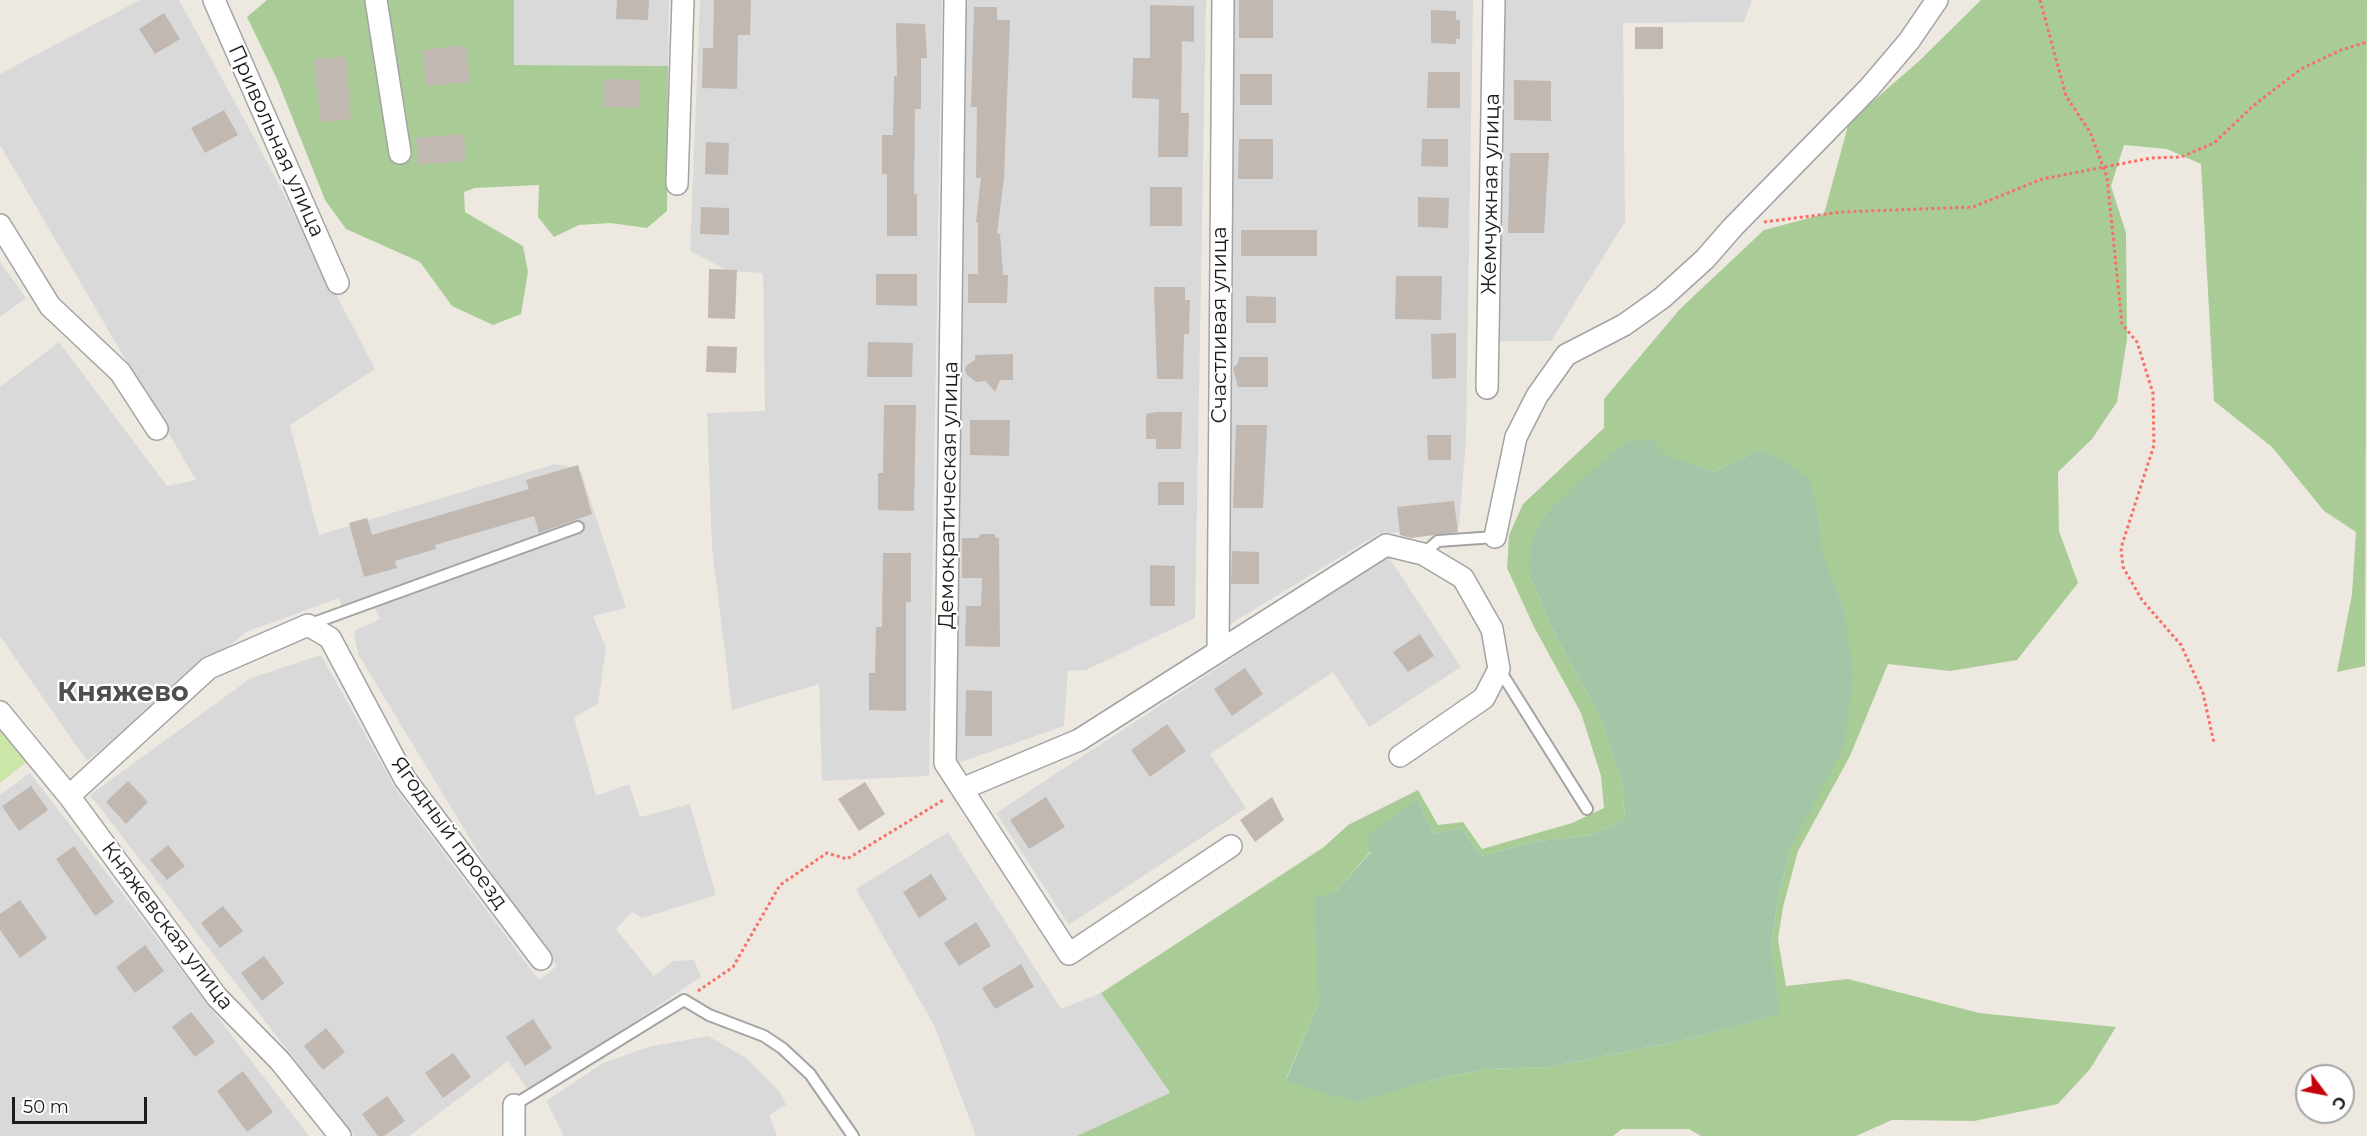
<!DOCTYPE html>
<meta charset="utf-8">
<style>
body{margin:0}
#map{position:relative;width:2367px;height:1136px;overflow:hidden;background:#ede9e1;font-family:Montserrat,sans-serif}
canvas{display:block}
.north{position:absolute;left:2295px;top:1064px;width:60px;height:60px;box-sizing:border-box;background:#fff;border:2px solid #a4a4a4;border-radius:50%;rotate:122deg;font-size:16px;font-weight:700;line-height:24px;text-align:center;color:#1c1c1c}
.north::after{content:'';display:block;margin:auto;width:21px;height:27px;background:#c4030e;clip-path:polygon(50% 0,100% 100%,50% 72%,0 100%)}
.scale{position:absolute;left:12px;top:1097px;width:135px;height:27px;box-sizing:border-box;border:3px solid #1c1c1c;border-top:0;padding-left:8px;font-size:18px;line-height:21px;white-space:nowrap;color:#1c1c1c;-webkit-text-stroke:4px #fff;paint-order:stroke}
</style>
<div id="map">
<canvas width="2367" height="1136"></canvas>
<div class="north">С</div>
<div class="scale">50 m</div>
</div>
<script>
const g = document.querySelector('canvas').getContext('2d');
g.lineJoin = 'round';
function paint(path, color) { g.fillStyle = color; g.fill(path, 'evenodd'); }
const poly = rows => new Path2D(rows.map(r => 'M' + r).join(''));
function trace(path, color, width, dash) { g.strokeStyle = color; g.lineWidth = width; g.lineCap = dash ? 'butt' : 'round'; g.setLineDash(dash || []); g.stroke(path); }
function drawText(font, color, halo, rows, align = 'center') {
  g.font = font + ' Montserrat,sans-serif'; g.lineWidth = 4.5; g.setLineDash([]); g.textBaseline = 'middle'; g.strokeStyle = halo; g.fillStyle = color; for (const [text, x, y, turn = 0] of rows) {
    g.save(); g.translate(x, y); g.rotate((+turn || 0) * Math.PI / 180); g.textAlign = isNaN(turn) ? turn : align; if (halo) g.strokeText(text, 0, 0); g.fillText(text, 0, 0); g.restore();
  }
}
const residential = poly([
 [140,0,179,0,256,141,375,369,290,425,319,535,555,464,570,467,581,472,626,608,593,616,606,648,598,704,574,717,596,796,629,784,640,817,690,804,716,895,642,918,632,912,616,929,654,976,673,961,694,960,701,977,530,1092,508,1061,409,1136,354,1136,90,795,251,678,321,655,395,788,539,980,557,966,486,865,358,654,354,631,380,619,372,602,343,612,339,598,246,632,87,761,0,636,0,387,59,342,167,486,196,480,0,145,0,74],
 [514,0,669,0,668,66,514,65],
 [700,0,942,0,929,776,822,781,819,684,732,710,712,547,707,413,765,411,763,273,729,271,690,251],
 [965,0,1206,0,1195,618,1086,670,1068,671,1064,726,955,764],
 [1234,0,1473,0,1466,439,1459,527,1378,534,1227,626],
 [1500,0,1752,0,1744,22,1623,23,1625,222,1551,341,1494,341],
 [0,262,26,298,0,317],
 [1388,556,1461,667,1369,727,1333,672,1210,754,1246,808,1069,925,996,813],
 [30,773,309,1136,0,1136,0,795],
 [948,832,1061,1009,1101,993,1170,1094,1077,1136,976,1136,934,1025,856,889],
 [708,1036,746,1058,780,1092,786,1105,769,1115,777,1136,564,1136,546,1101,603,1063,648,1047]
]);
const grass = poly([
 [0,723,30,759,0,783]
]);
const forest = poly([
 [267,0,514,0,514,65,668,66,667,211,647,228,610,223,579,225,554,237,538,217,539,185,475,188,464,192,465,212,523,246,528,272,521,314,493,325,452,306,420,262,346,229,325,200,277,79,247,17],
 [1981,0,2367,0,2365,666,2337,672,2352,594,2356,532,2324,511,2272,447,2214,401,2201,164,2167,149,2124,145,2111,186,2126,233,2127,339,2117,402,2092,439,2058,472,2059,531,2078,583,2017,660,1950,671,1888,664,1850,756,1798,851,1783,907,1778,939,1786,986,1848,979,1979,1013,2116,1027,2090,1069,2058,1104,1974,1121,1892,1120,1856,1136,1701,1136,1689,1129,1622,1129,1613,1136,1077,1136,1170,1093,1101,993,1324,847,1348,825,1418,790,1438,825,1463,822,1482,849,1572,823,1604,808,1601,776,1581,713,1533,625,1507,568,1509,535,1523,504,1604,428,1604,399,1680,309,1764,230,1824,214,1849,122,1918,62],
 [1627,441,1714,472,1760,450,1818,514,1822,557,1844,609,1814,799,1790,850,1777,906,1772,944,1778,1014,1694,1038,1549,1067,1487,1069,1429,1081,1285,1081,1319,1001,1335,892,1417,799,1434,834,1461,828,1482,856,1531,842,1591,835,1625,819,1622,782,1600,717,1553,631,1529,575,1545,514]
]);
const cemetery = poly([
 [1654,440,1663,453,1714,472,1760,450,1786,461,1809,479,1818,514,1823,557,1844,609,1853,674,1845,744,1790,850,1777,906,1772,944,1779,1014,1694,1038,1549,1067,1487,1069,1429,1081,1356,1102,1285,1082,1319,1001,1314,898,1335,892,1371,852,1367,835,1417,799,1434,834,1461,828,1482,856,1531,842,1591,835,1625,819,1622,782,1600,717,1553,631,1529,575,1530,544,1545,514,1584,477,1627,441]
]);
const building = poly([
 [617,0,649,0,648,20,616,19],
 [714,0,751,0,750,35,738,35,737,89,702,88,703,48,713,48],
 [1239,0,1273,0,1273,38,1239,38],
 [1150,5,1194,6,1194,42,1182,41,1181,113,1189,113,1188,157,1158,157,1159,99,1132,98,1133,58,1150,58],
 [974,7,997,7,997,20,1010,20,1004,178,997,233,1000,234,1003,275,1008,275,1007,303,968,303,968,274,978,274,978,223,976,222,981,178,976,178,977,107,971,107],
 [1431,10,1456,11,1456,20,1460,20,1460,39,1456,39,1456,44,1431,43],
 [164,13,180,39,155,54,139,29],
 [896,23,925,24,927,58,921,58,921,109,915,109,914,194,917,194,917,236,887,236,887,174,882,174,882,135,893,135,894,76,897,76],
 [1635,27,1663,27,1663,49,1635,49],
 [466,45,470,82,426,86,422,50],
 [346,56,351,119,320,122,314,59],
 [1428,72,1460,72,1460,108,1427,108],
 [1240,74,1272,74,1272,105,1240,105],
 [604,79,640,80,640,108,603,107],
 [1514,80,1551,81,1551,121,1514,120],
 [224,110,238,135,205,153,191,128],
 [464,134,466,161,418,165,416,138],
 [1239,139,1273,139,1273,179,1238,179],
 [1422,139,1448,139,1448,167,1421,166],
 [706,142,729,143,728,175,705,174],
 [1510,153,1549,153,1544,233,1508,233],
 [1150,187,1182,187,1182,226,1150,226],
 [1418,197,1449,198,1448,228,1418,227],
 [701,207,729,208,729,235,700,234],
 [1241,230,1317,230,1317,256,1241,256],
 [709,269,737,270,735,319,708,318],
 [876,274,917,274,917,306,876,305],
 [1396,276,1442,276,1441,320,1395,319],
 [1154,287,1185,287,1185,300,1190,300,1189,334,1184,334,1183,379,1157,379],
 [1246,296,1276,297,1276,323,1246,323],
 [1456,333,1456,378,1432,379,1431,334],
 [868,342,913,343,912,377,867,377],
 [707,346,737,347,736,373,706,372],
 [1013,354,1013,380,1000,380,995,392,986,381,976,382,967,375,965,370,967,365,975,360,975,355],
 [1239,357,1268,357,1268,387,1238,387,1233,368,1238,363],
 [884,405,916,405,914,511,878,510,878,473,883,473],
 [1157,412,1182,412,1181,449,1156,449,1156,439,1146,439,1146,414],
 [970,420,1010,420,1009,456,970,455],
 [1236,425,1267,425,1263,508,1233,508],
 [1427,435,1451,435,1451,460,1428,460],
 [578,465,592,514,539,533,534,516,435,545,436,549,395,561,397,568,364,577,349,523,367,518,372,535,529,489,526,480],
 [1158,482,1184,482,1184,505,1158,505],
 [1454,501,1458,532,1411,538,1400,535,1397,507],
 [980,534,995,534,995,537,999,538,1000,647,965,646,966,606,981,606,982,578,962,578,962,538,979,538],
 [1232,551,1259,552,1259,584,1231,584],
 [883,553,911,553,911,602,906,602,906,711,869,710,869,673,875,673,876,627,882,627],
 [1150,565,1175,566,1175,606,1150,606],
 [1420,634,1434,656,1408,672,1393,652],
 [1245,668,1263,694,1232,716,1214,689],
 [966,690,992,691,992,736,965,736],
 [1167,724,1186,751,1150,777,1131,750],
 [128,781,148,802,126,824,106,802],
 [865,782,885,814,859,831,838,799],
 [31,786,48,810,19,831,2,806],
 [1046,797,1065,827,1029,849,1010,820],
 [1272,797,1284,820,1255,842,1240,820],
 [168,845,185,866,167,880,150,860],
 [74,846,114,902,95,916,56,859],
 [931,874,947,899,919,918,903,892],
 [20,900,47,938,20,958,0,930,0,914],
 [223,906,243,931,220,948,201,923],
 [976,922,991,946,959,966,944,943],
 [145,945,164,971,135,993,116,967],
 [264,956,284,983,262,1001,241,973],
 [1021,964,1034,987,995,1009,982,988],
 [191,1012,215,1042,195,1057,172,1027],
 [533,1019,552,1048,525,1066,506,1037],
 [326,1028,345,1052,323,1070,304,1046],
 [453,1053,471,1077,443,1098,425,1073],
 [243,1071,273,1112,247,1132,217,1091],
 [387,1096,405,1121,384,1136,378,1136,362,1114]
]);
const path = poly([
 [2040,0,2066,96,2090,132,2107,177,2122,324,2137,342,2153,393,2154,445,2121,548,2123,567,2142,600,2181,645,2203,693,2214,743],
 [1764,222,1842,212,1973,207,2042,179,2151,158,2181,157,2214,143,2253,106,2301,69,2341,50,2367,42],
 [698,991,733,967,780,885,827,853,847,859,945,799]
]);
const service = poly([
 [1423,554,1438,541,1495,537],
 [308,625,578,527],
 [1499,669,1587,809],
 [514,1105,684,1000,709,1015,764,1036,782,1048,810,1074,853,1136]
]);
const minor = poly([
 [214,0,338,283],
 [376,0,400,153],
 [955,0,945,763,1069,954,1231,846],
 [677,184,683,0],
 [0,225,50,306,120,372,157,429],
 [1487,388,1494,0],
 [1495,537,1516,437,1537,396,1566,355,1624,325,1662,298,1705,259,1733,227,1869,88,1909,41,1937,0],
 [1218,650,1223,0],
 [0,712,69,796,217,997,280,1061,340,1136],
 [962,789,1079,740,1386,545,1423,554,1463,578,1492,629,1499,669,1484,698,1400,756],
 [69,796,209,668,308,625,330,638,405,779,541,959],
 [514,1105,514,1136]
]);
const streetNames = [
 ["Привольная улица",276,141,66],
 ["Жемчужная улица",1491,194,-89],
 ["Счастливая улица",1220,325,-90],
 ["Демократическая улица",949,495,-89],
 ["Ягодный проезд",449,833,54],
 ["Княжевская улица",167,926,53]
];
const districtNames = [
 ["Княжево",123,693]
];
paint(residential, '#dad9d9');
paint(grass, '#cae7a7');
paint(forest, '#a9cc96');
paint(cemetery, '#a3c6a6');
paint(building, '#c1b8b1');
trace(service, '#a3a3a3', 14);
trace(minor, '#a3a3a3', 24);
trace(path, '#f77068', 3, [3, 3]);
trace(service, '#fff', 10);
trace(minor, '#fff', 21);
drawText('21px', '#1c1c1c', '#fff', streetNames);
drawText('bold 27px', '#4f4f4f', '#fff', districtNames);
</script>
